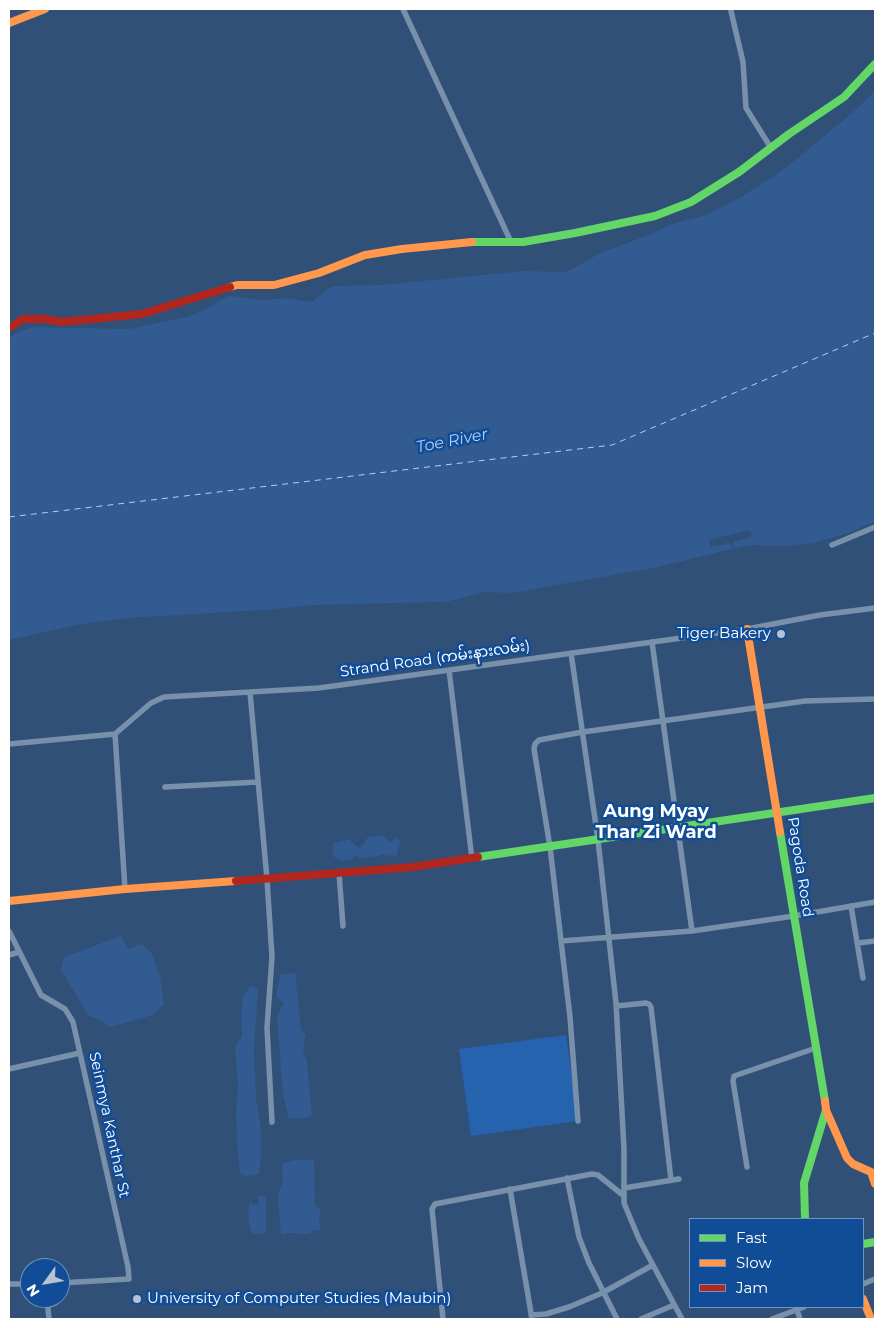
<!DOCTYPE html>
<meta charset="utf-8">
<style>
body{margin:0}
#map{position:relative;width:884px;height:1328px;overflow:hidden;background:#305078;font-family:Montserrat,sans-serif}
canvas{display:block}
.frame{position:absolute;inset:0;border:10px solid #fff;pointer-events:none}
.legend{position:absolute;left:689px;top:1218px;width:175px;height:90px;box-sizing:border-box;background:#114c97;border:1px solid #7094c1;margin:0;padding:6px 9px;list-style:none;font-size:15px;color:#fff}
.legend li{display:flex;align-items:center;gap:10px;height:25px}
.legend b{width:25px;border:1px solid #7094c1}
.north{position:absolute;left:20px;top:1258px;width:50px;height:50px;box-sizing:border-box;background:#114c97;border:1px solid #7094c1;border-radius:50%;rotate:238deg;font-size:14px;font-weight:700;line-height:20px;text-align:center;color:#fff}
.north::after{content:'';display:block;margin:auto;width:18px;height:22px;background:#b7c2d0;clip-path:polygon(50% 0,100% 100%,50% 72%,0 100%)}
</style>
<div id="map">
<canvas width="884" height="1328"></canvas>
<div class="frame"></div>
<ul class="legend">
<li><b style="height:6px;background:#63d668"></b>Fast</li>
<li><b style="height:6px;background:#ff974d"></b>Slow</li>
<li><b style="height:6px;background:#b3261e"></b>Jam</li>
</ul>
<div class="north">N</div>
</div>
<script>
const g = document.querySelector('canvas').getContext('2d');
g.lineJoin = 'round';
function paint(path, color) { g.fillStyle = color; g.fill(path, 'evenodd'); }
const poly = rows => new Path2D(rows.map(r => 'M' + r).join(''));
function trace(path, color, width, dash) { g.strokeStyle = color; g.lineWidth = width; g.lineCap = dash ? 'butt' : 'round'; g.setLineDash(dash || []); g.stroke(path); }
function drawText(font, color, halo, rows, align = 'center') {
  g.font = font + ' Montserrat,"Noto Sans Myanmar",sans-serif'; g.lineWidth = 5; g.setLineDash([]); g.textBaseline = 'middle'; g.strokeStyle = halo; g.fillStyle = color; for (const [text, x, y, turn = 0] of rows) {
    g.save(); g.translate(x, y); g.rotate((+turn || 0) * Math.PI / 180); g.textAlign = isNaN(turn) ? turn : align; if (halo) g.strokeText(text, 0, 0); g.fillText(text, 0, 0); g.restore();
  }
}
const green = poly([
 [566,1035,578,1121,471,1136,459,1049]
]);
const water = poly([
 [875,91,875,521,849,533,813,543,788,546,748,545,658,567,512,593,485,592,450,601,438,602,316,605,263,610,127,618,76,625,9,640,9,338,18,332,33,327,129,329,187,317,206,309,228,296,261,300,288,298,308,302,313,301,329,288,335,286,381,285,523,271,563,272,571,270,600,253,646,236,672,224,706,215,741,197,777,174,799,157,851,114],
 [382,835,390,843,397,837,400,841,397,855,389,856,381,854,378,856,361,858,355,855,352,859,341,861,333,856,333,843,350,839,351,842,360,848,368,837],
 [121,936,128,949,142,944,152,954,160,976,164,1004,153,1015,110,1027,100,1020,89,1016,61,970,64,957],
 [297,973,296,982,301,1030,306,1035,303,1050,307,1062,312,1115,309,1117,289,1119,283,1094,277,1017,284,1003,276,997,280,975],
 [250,986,258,988,254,1051,256,1098,261,1130,261,1157,259,1174,245,1176,240,1173,237,1142,236,1112,238,1085,235,1047,242,1036,241,1015,243,997],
 [296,1160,314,1160,315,1205,321,1211,319,1220,321,1230,311,1231,310,1234,287,1233,281,1235,278,1196,283,1180,282,1164],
 [258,1196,266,1197,266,1233,254,1234,250,1229,248,1212,250,1202,255,1205,258,1205]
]);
const pier = poly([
 [750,530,752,537,733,542,734,547,732,548,730,543,711,547,709,540]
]);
const ferry = poly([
 [9,517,612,445,875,333]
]);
const street = poly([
 [403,9,511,242],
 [731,11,743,62,746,108,771,148],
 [832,545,875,527],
 [652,642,692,931],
 [571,653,598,840,616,1003,624,1149,624,1203,639,1239,682,1319],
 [449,670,472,859],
 [250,692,267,879,272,957,267,1028,272,1122],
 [115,734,125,889],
 [9,744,115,734,151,703,164,697,319,688,747,629,820,615,875,608],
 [165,787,258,782],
 [339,873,343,926],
 [851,906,863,978],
 [9,931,41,995,65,1009,73,1022,128,1267,129,1279,60,1283],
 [561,941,692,931,794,916,875,902],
 [858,943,875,941],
 [9,955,19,952],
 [616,1006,646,1003,649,1004,651,1007,671,1180],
 [9,1069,80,1053],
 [578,1121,570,1017,550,847,534,749,535,744,539,740,583,732,805,701,875,699],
 [747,1167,733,1081,734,1076,816,1048],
 [567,1178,579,1237,589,1263,617,1319],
 [624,1188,679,1179],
 [510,1189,532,1319],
 [9,1284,30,1284],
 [863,1284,875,1279],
 [47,1298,49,1319],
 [797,1310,800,1319],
 [531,1315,546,1314,569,1307,602,1293,653,1265],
 [443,1319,432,1209,435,1204,592,1174,598,1175,624,1196],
 [641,1319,674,1305],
 [772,1319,804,1307]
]);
const fast = poly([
 [472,242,523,242,575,233,655,216,691,202,739,172,789,134,844,97,875,64],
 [780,832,825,1101],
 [478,857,875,798],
 [805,1219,804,1183,826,1110],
 [863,1244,875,1242]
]);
const slow = poly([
 [9,23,45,9],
 [230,287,237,285,274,285,319,273,365,255,402,249,472,242],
 [747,629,780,832],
 [9,901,125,889,236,881],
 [825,1101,826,1110,847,1158,853,1164,871,1172,875,1184],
 [863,1299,871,1319]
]);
const jam = poly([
 [9,328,23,319,45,319,61,322,142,314,230,287],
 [236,881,413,867,478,857]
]);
const markers = [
 [781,634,5,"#b7c2d0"],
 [137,1299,5,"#b7c2d0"]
];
const poiNames = [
 ["Tiger Bakery",771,634],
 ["University of Computer Studies (Maubin)",147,1299,"left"]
];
const streetNames = [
 ["Strand Road (ကမ်းနားလမ်း)",435,659,-8],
 ["Pagoda Road",800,867,81],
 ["Seinmya Kanthar St",109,1125,78]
];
const waterNames = [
 ["Toe River",452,441,-11]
];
const quarterNames = [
 ["Aung Myay",656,812],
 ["Thar Zi Ward",656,833]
];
paint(green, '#2563ae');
paint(water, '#315b91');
paint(pier, '#305078');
trace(ferry, '#add1fa', 1, [6, 5]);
trace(street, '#7990ab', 5.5);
trace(fast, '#63d668', 8);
trace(slow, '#ff974d', 8);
trace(jam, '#b3261e', 8);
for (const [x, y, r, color] of markers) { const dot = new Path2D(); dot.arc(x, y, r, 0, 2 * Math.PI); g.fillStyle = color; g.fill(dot); trace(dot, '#114c97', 2); }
drawText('15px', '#fff', '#114c97', poiNames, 'right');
drawText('15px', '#fff', '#114c97', streetNames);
drawText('italic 16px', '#add1fa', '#114c97', waterNames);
drawText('bold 18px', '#fff', '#114c97', quarterNames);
</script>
